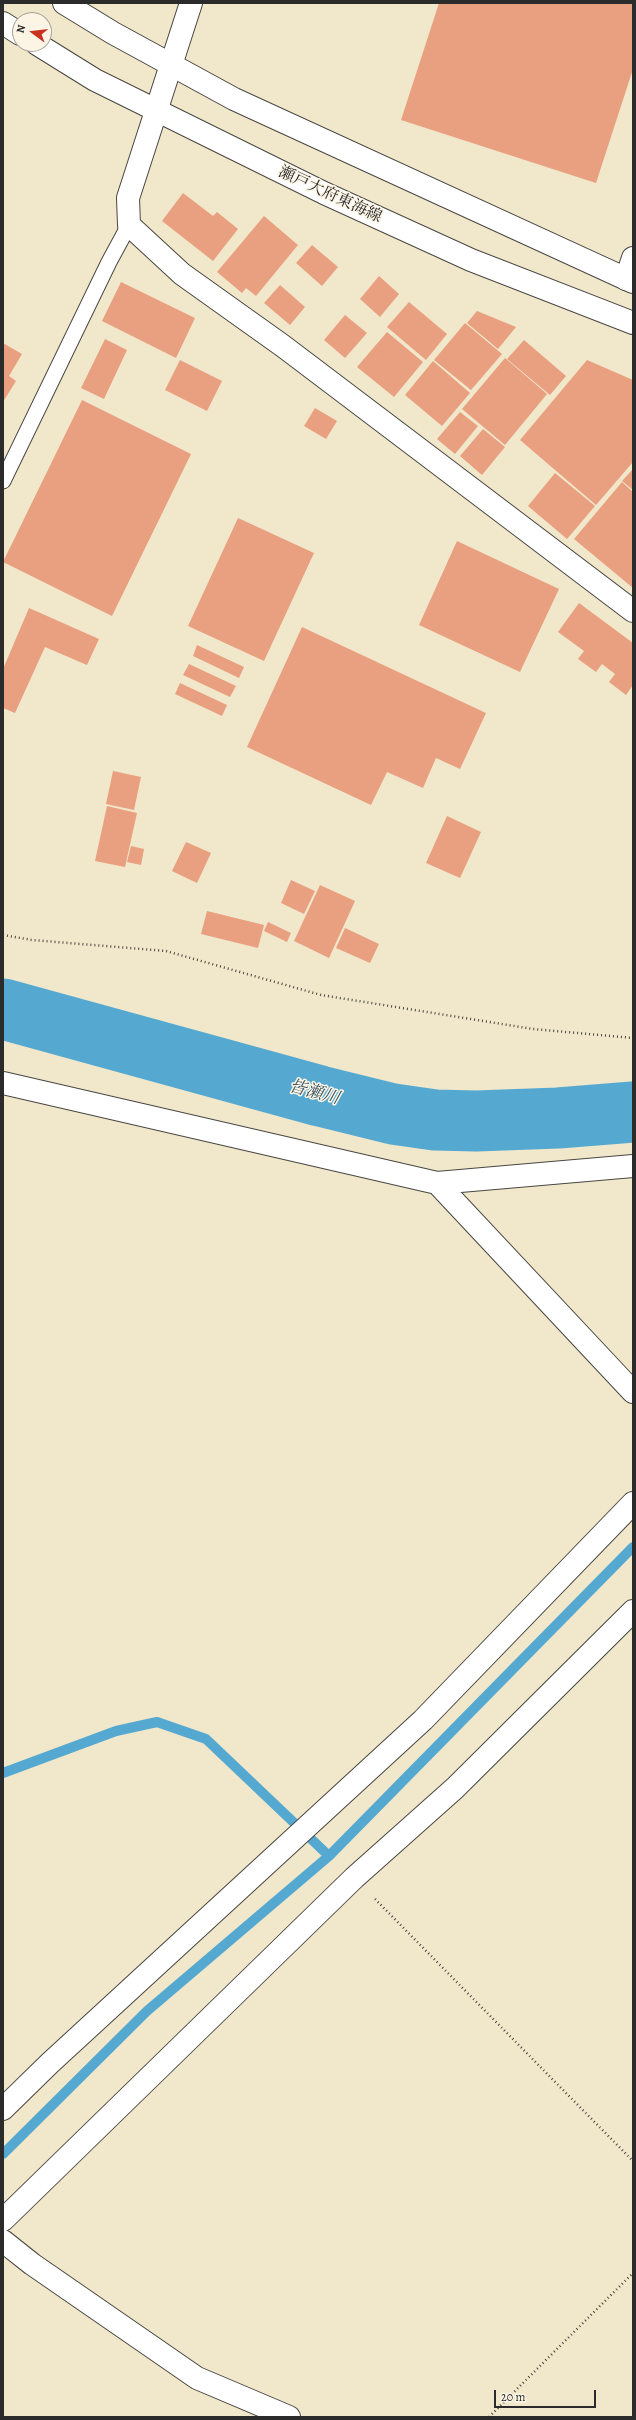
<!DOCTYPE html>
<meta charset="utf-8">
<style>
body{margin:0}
#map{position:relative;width:636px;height:2420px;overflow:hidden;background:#f1e7ca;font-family:Alegreya,serif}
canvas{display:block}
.frame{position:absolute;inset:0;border:4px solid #2b2b2b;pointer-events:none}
.north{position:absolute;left:12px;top:12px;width:40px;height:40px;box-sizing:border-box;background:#fcf5e5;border:1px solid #a8a49b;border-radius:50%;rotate:285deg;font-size:11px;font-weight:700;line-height:16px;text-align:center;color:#2b2b2b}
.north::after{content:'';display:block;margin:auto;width:14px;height:18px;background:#c8321e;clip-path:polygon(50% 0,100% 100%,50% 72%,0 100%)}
.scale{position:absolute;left:494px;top:2390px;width:102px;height:18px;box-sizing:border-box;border:2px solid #2b2b2b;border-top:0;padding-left:5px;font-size:12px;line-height:14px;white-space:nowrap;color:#2b2b2b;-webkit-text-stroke:3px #fcf5e5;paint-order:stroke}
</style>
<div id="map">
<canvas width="636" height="2420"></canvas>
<div class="frame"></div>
<div class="north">N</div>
<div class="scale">20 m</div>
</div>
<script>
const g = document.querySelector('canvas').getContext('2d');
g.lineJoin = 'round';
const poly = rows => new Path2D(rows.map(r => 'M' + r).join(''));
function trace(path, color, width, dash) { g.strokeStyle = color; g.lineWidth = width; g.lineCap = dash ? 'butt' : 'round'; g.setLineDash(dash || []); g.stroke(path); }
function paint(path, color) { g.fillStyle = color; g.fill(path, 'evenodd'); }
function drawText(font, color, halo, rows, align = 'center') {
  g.font = font + ' Alegreya,"Noto Serif JP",serif'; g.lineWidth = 3; g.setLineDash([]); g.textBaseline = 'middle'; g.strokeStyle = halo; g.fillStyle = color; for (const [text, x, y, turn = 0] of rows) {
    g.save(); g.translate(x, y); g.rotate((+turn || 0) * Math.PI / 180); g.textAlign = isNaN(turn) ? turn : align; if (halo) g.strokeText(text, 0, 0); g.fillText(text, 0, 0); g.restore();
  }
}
const stream = poly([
 [3,1773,116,1731,157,1722,206,1739,329,1856],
 [3,2154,147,2011,329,1856,633,1547]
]);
const river = poly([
 [3,1009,320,1096,393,1114,435,1120,476,1121,558,1118,633,1112]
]);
const building = poly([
 [439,3,633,3,633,69,596,183,401,120],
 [183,193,213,216,217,212,238,229,213,261,162,221],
 [264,216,298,245,256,296,246,288,242,293,217,272],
 [312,245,338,267,322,286,296,263],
 [379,276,399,294,380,317,360,299],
 [121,282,195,318,176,358,102,321],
 [280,285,305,307,290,325,264,303],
 [409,302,447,334,426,360,387,327],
 [477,311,516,327,498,349,467,323],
 [345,315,367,333,345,358,324,340],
 [465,323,502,354,471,390,434,360],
 [387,332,423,362,394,397,357,367],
 [105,339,127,350,104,399,81,388],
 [524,340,566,376,550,395,507,359],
 [3,343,22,354,9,376,16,381,3,402],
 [505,358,547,394,505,445,462,409],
 [180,360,222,381,207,411,165,390],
 [587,360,633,380,633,462,596,505,520,440],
 [433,361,470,393,442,426,405,395],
 [82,400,191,454,112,616,3,562],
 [315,408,337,421,326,439,304,426],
 [460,412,478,426,455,454,437,439],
 [483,429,505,447,482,475,460,456],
 [633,469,633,490,622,481],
 [555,473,595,506,567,539,528,506],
 [622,482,633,492,633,588,574,539],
 [238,518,314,553,264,661,188,626],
 [457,541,559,589,520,672,419,625],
 [579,603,633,643,633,685,626,695,609,682,615,674,602,664,596,672,578,659,584,651,558,632],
 [29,608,99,639,87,665,45,647,15,713,3,708,3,669],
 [302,627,486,713,460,769,436,758,423,788,387,772,371,805,247,747],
 [197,645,244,667,239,678,193,656],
 [189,664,236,686,230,697,183,675],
 [180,683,227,705,222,716,175,694],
 [113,771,141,777,134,810,106,804],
 [107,806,137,813,125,867,95,861],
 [447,816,481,832,460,878,426,863],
 [186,842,211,853,197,883,172,871],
 [131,846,144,849,141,865,127,862],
 [291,880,315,891,304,914,281,903],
 [320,885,355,901,329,958,294,941],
 [207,911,264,925,258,948,201,934],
 [268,922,291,933,287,942,264,931],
 [345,928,379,944,370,963,336,948]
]);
const path = poly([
 [3,935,32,940,166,951,321,995,533,1029,633,1038],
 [375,1899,633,2161],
 [489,2417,633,2273]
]);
const lane = poly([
 [3,481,109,262,129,225]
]);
const street = poly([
 [191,3,128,198,129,225,182,274,283,346,633,611],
 [626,279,633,258],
 [3,1083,437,1183,633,1166],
 [437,1183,633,1392],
 [3,2109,50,2063,423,1720,633,1503],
 [3,2220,354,1878,455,1788,633,1611],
 [3,2241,32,2264,197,2378,289,2417]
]);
const primary = poly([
 [64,3,113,33,234,99,633,282],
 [3,23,20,34],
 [37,44,95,80,324,193,471,260,633,323]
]);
const streetNames = [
 ["瀬戸大府東海線",330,195,25]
];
const waterNames = [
 ["皆瀬川",314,1093,15]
];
trace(stream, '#55a9d1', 10);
trace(river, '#55a9d1', 61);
paint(building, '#e9a080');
trace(lane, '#494743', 17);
trace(street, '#494743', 24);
trace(primary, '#494743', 24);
trace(path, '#494743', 2.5, [1, 3]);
trace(lane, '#fff', 15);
trace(street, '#fff', 22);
trace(primary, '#fff', 22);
drawText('16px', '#2b2b2b', '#fcf5e5', streetNames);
drawText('italic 17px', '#3a5765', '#fcf5e5', waterNames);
</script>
